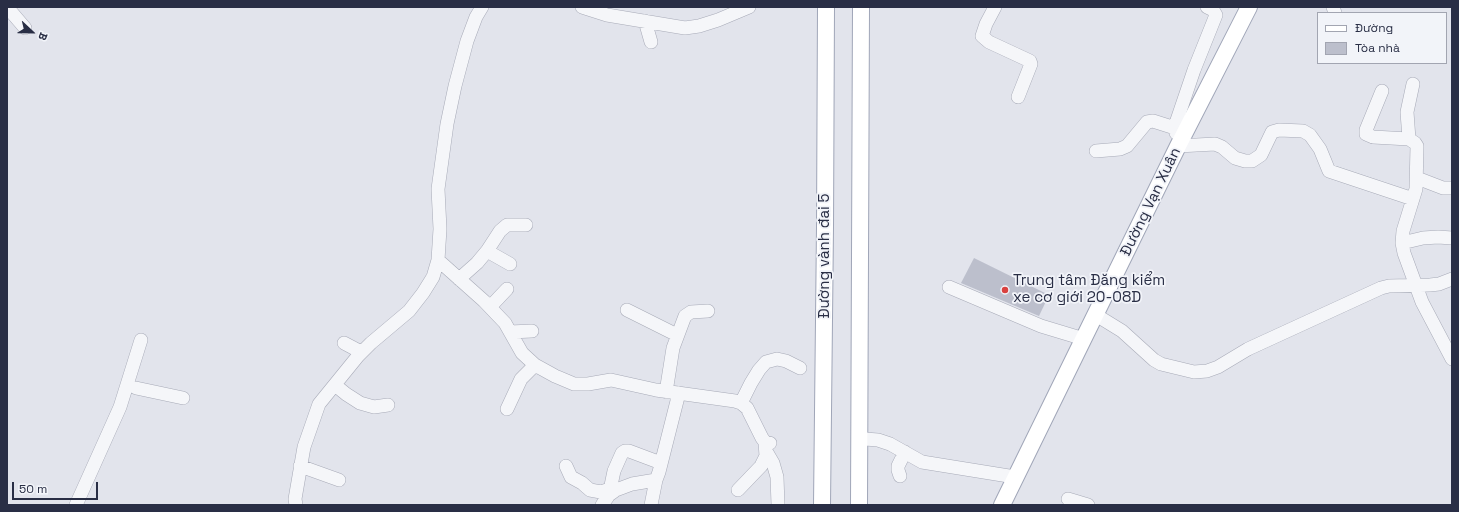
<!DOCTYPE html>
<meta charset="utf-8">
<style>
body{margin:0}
#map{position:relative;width:1459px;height:512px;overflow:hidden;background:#e2e4ec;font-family:"Space Grotesk",sans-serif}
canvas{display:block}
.frame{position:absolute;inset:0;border:8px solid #292e45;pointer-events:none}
.legend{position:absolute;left:1317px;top:12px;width:130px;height:52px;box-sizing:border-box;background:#f2f4f9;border:1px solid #a2a5b1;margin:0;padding:5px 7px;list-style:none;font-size:12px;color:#292e45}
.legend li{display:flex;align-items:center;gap:8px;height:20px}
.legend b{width:20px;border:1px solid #a2a5b1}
.north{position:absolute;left:12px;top:12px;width:40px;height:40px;-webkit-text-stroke:3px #f2f4f9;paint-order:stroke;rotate:112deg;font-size:11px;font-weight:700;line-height:16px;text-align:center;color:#292e45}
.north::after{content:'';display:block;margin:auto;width:14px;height:18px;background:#292e45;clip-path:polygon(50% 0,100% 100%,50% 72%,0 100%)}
.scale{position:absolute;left:12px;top:482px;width:86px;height:18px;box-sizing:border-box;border:2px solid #292e45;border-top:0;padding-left:5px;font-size:12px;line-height:14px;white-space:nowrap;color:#292e45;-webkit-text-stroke:3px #f2f4f9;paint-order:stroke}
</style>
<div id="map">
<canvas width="1459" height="512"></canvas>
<div class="frame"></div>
<ul class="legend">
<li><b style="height:5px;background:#fff"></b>Đường</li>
<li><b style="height:11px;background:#bcbfcc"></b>Tòa nhà</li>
</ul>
<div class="north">B</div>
<div class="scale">50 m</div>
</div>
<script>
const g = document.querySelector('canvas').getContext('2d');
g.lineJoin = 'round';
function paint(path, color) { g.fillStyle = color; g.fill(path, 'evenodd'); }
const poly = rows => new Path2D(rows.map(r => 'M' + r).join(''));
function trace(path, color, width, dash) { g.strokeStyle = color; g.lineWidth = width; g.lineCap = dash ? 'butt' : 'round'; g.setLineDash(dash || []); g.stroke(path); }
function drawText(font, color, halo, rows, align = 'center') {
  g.font = font + ' "Space Grotesk",sans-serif'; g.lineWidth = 3.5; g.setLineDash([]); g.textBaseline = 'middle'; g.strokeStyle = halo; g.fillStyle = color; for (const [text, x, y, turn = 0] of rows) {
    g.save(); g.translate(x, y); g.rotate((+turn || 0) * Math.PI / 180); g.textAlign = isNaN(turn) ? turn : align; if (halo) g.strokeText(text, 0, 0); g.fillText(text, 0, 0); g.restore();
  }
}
const building = poly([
 [974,258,1049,295,1039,316,961,283]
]);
const minor = poly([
 [7,7,25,28],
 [582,7,607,15,685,28,699,26,718,20,749,7],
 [995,7,986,24,982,36,989,42,1030,61,1031,64,1018,97],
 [1333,7,1335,13],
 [645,21,651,42],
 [1382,91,1366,130,1366,134,1373,137,1409,139,1415,143,1417,146,1416,189,1403,231,1402,243,1404,253,1422,302,1452,359],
 [1180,134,1176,133,1175,128,1176,123,1194,70,1216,15,1213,10,1207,7],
 [1409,139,1407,112,1413,84],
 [1178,146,1215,144,1222,147,1235,158,1245,161,1252,161,1261,155,1272,132,1279,130,1303,131,1310,135,1320,149,1329,171,1413,199],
 [1096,151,1120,149,1127,146,1147,122,1153,121,1175,128],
 [1417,178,1443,188,1452,188],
 [1402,243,1423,238,1438,237,1452,238],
 [487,251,510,264],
 [438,260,484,301,505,323,522,353,535,365,555,376,574,384,588,384,611,380,656,390,735,401,741,403,747,408,762,438,765,442,770,443],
 [459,279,477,263,487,251,500,231,507,225,526,225],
 [949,287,1041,326,1084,339],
 [490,307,507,289],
 [627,310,677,335],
 [1096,315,1122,331,1154,360,1161,364,1194,372,1207,371,1218,367,1248,349,1381,288,1389,286,1430,285,1439,284,1452,279],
 [510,332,532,331],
 [344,343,361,352],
 [335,385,346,394,360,403,374,407,388,405],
 [136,388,183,398],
 [666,392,673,348,685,316,691,312,708,311],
 [741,403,751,383,759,370,766,362,777,359,786,361,800,368],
 [507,409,521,379,535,365],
 [865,439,878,440,890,444,922,462,1015,477],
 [766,451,773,463,777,477,778,505],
 [300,466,339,480],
 [566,466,571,477,582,483,590,490,601,492,610,489],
 [900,476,898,470,898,466,905,452],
 [738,490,761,466,766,456,765,442],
 [609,495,614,471,622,453,625,451,629,451,661,463],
 [1068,499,1088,505],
 [76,505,120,407,141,340],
 [296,505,295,499,304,447,319,404,358,356,371,343,409,311,423,293,433,277,438,260,440,229,438,189,447,124,455,86,467,41,476,17,482,7],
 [602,505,609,495,616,490,632,484,656,480,659,472,679,393],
 [651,505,656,480]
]);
const major = poly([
 [822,505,825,227,826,7],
 [859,505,861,7],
 [1002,505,1178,146,1249,7]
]);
const markers = [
 [1005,290,4,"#d9413f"]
];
const streetNames = [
 ["Đường Vạn Xuân",1151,202,-64],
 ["Đường vành đai 5",825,256,-90]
];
const poiNames = [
 ["Trung tâm Đăng kiểm",1013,281],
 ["xe cơ giới 20-08D",1013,298]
];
paint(building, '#bcbfcc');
trace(minor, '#a7aab7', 14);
trace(major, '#a0a6b8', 18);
trace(minor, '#f5f6f9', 13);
trace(major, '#fff', 16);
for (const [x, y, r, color] of markers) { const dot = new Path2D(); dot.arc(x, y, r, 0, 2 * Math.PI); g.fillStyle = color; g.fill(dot); trace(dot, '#f2f4f9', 1.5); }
drawText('15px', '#292e45', '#f2f4f9', streetNames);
drawText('15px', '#292e45', '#f2f4f9', poiNames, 'left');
</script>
